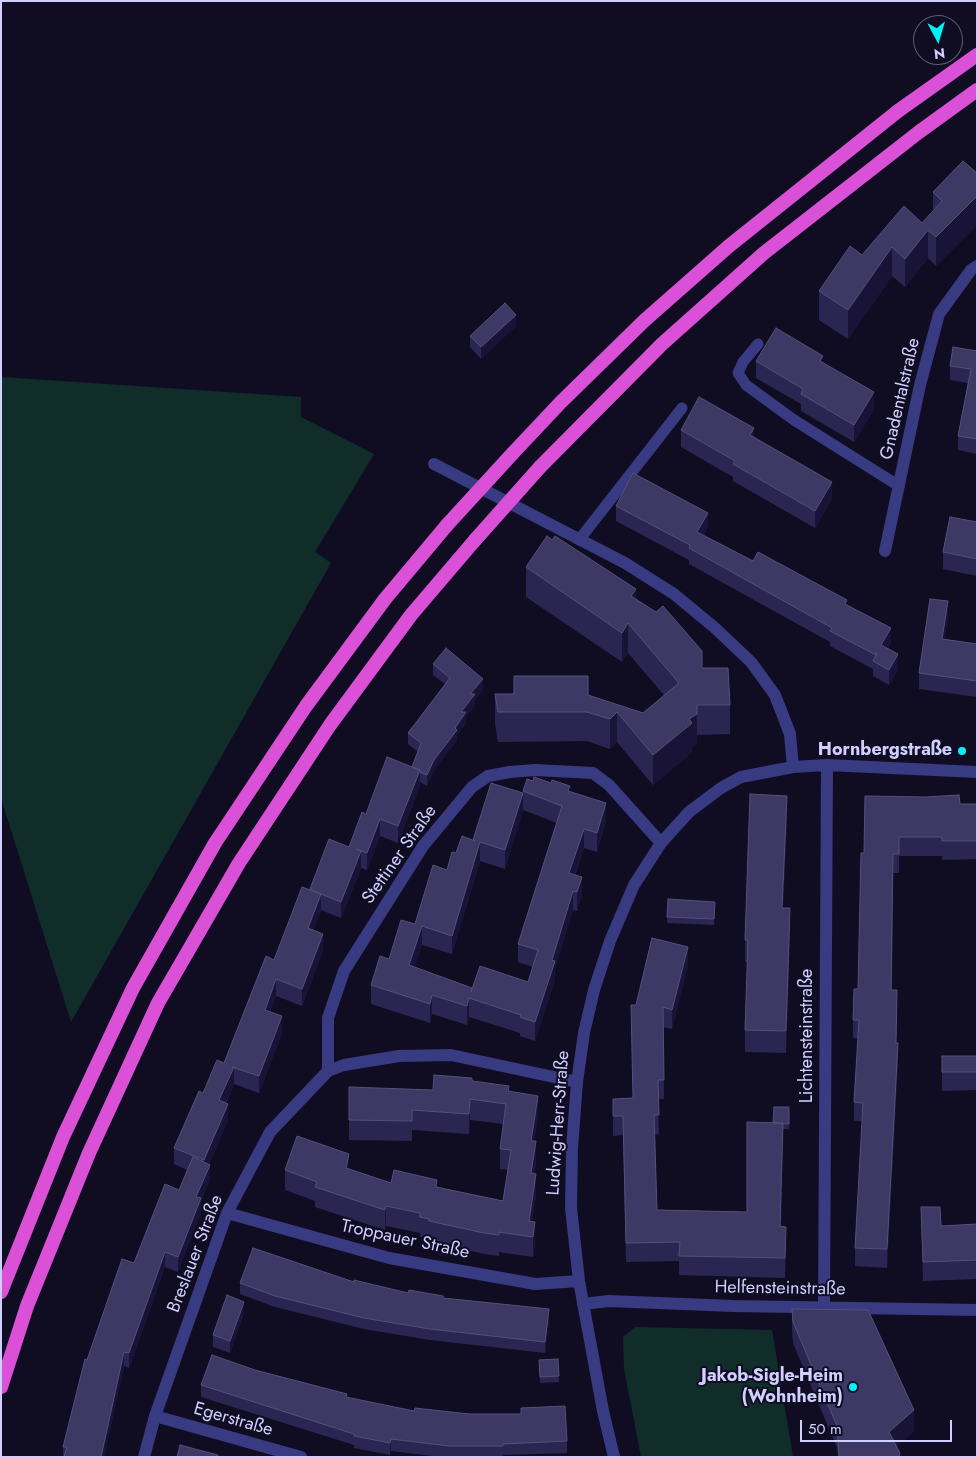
<!DOCTYPE html>
<meta charset="utf-8">
<style>
body{margin:0}
#map{position:relative;width:978px;height:1458px;overflow:hidden;background:#100d23;font-family:Jost,sans-serif}
canvas{display:block}
.frame{position:absolute;inset:0;border:2px solid #d1cfff;pointer-events:none}
.north{position:absolute;left:913px;top:15px;width:50px;height:50px;box-sizing:border-box;background:#100d23;border:1px solid #5d5b7b;border-radius:50%;rotate:174deg;font-size:14px;font-weight:700;line-height:20px;text-align:center;color:#d1cfff}
.north::after{content:'';display:block;margin:auto;width:18px;height:22px;background:#00f1fa;clip-path:polygon(50% 0,100% 100%,50% 72%,0 100%)}
.scale{position:absolute;left:800px;top:1420px;width:152px;height:22px;box-sizing:border-box;border:2px solid #d1cfff;border-top:0;padding-left:6px;font-size:15px;line-height:18px;white-space:nowrap;color:#d1cfff;-webkit-text-stroke:4px #100d23;paint-order:stroke}
</style>
<div id="map">
<canvas width="978" height="1458"></canvas>
<div class="frame"></div>
<div class="north">N</div>
<div class="scale">50 m</div>
</div>
<script>
const g = document.querySelector('canvas').getContext('2d');
g.lineJoin = 'round';
function paint(path, color) { g.fillStyle = color; g.fill(path, 'evenodd'); }
const poly = rows => new Path2D(rows.map(r => 'M' + r).join(''));
function trace(path, color, width, dash) { g.strokeStyle = color; g.lineWidth = width; g.lineCap = dash ? 'butt' : 'round'; g.setLineDash(dash || []); g.stroke(path); }
function drawText(font, color, halo, rows, align = 'center') {
  g.font = font + ' Jost,sans-serif'; g.lineWidth = 4; g.setLineDash([]); g.textBaseline = 'middle'; g.strokeStyle = halo; g.fillStyle = color; for (const [text, x, y, turn = 0] of rows) {
    g.save(); g.translate(x, y); g.rotate((+turn || 0) * Math.PI / 180); g.textAlign = isNaN(turn) ? turn : align; if (halo) g.strokeText(text, 0, 0); g.fillText(text, 0, 0); g.restore();
  }
}
const green = poly([
 [1,377,301,397,301,417,374,454,315,552,331,563,71,1022,1,798],
 [635,1327,772,1330,793,1457,641,1457,624,1369,623,1337]
]);
const service = poly([
 [758,344,743,362,738,373,746,385,794,420,899,486],
 [579,540,682,408]
]);
const minor = poly([
 [434,464,625,563,674,594,715,628,751,662,775,695,790,734,793,767],
 [885,551,920,385,939,314,971,270,977,266],
 [328,1071,328,1018,344,971,423,846,472,787,488,776,510,772,535,770,593,773,609,785,661,843],
 [227,1213,389,1258,535,1284,579,1281],
 [583,1304,609,1301,733,1306,977,1310],
 [824,1307,827,765],
 [155,1416,301,1457],
 [144,1457,155,1416,227,1213,270,1132,328,1071,344,1065,399,1056,451,1055,577,1082],
 [614,1457,603,1411,579,1281,571,1208,572,1148,577,1082,584,1033,594,990,610,941,634,885,661,843,689,812,721,788,741,777,793,767,827,765,977,772]
]);
const trunk = poly([
 [513,453,561,402,645,320,729,246,898,111,977,55],
 [540,467,662,344,764,253,919,132,977,90],
 [1,1292,63,1137,133,988,215,843,306,706,385,599,447,525],
 [1,1387,27,1306,89,1153,158,1003,239,863,330,725,411,615,475,540]
]);
const trunkBridge = poly([
 [447,525,513,453],
 [475,540,540,467]
]);
const wall = poly([
 [977,173,977,225,936,266,928,258,905,287,892,276,848,339,819,320,819,291,862,255,922,223,933,211,933,192],
 [516,326,481,359,470,347,470,336],
 [977,351,977,454,958,450,958,436,968,383,950,380,950,366],
 [756,361,823,362,874,409,854,442,801,411,801,404,756,378],
 [681,430,754,438,832,499,815,528,733,481,733,477,681,447],
 [616,506,708,528,704,535,753,561,847,605,891,643,888,648,898,669,889,685,873,676,873,669,830,646,830,642,689,564,689,560,616,521],
 [977,522,977,576,943,569,943,552],
 [526,567,636,599,702,668,730,705,730,734,697,735,697,744,692,747,692,752,653,785,617,742,610,749,587,741,498,742,495,724,495,694,588,695,643,713,664,695,628,653,622,662,526,597],
 [948,618,944,639,977,644,977,697,919,689,919,673],
 [433,664,483,689,475,700,475,705,466,716,466,723,457,735,457,740,434,770,427,786,420,782,420,786,398,843,380,836,367,870,361,868,341,918,321,910,313,930,323,950,302,1006,276,996,270,1012,282,1033,259,1093,234,1084,226,1103,228,1120,209,1164,210,1179,201,1202,201,1213,178,1272,165,1267,129,1368,124,1366,104,1457,63,1457,63,1447,87,1360,134,1263,179,1190,187,1170,174,1164,174,1148,203,1093,224,1063,274,960,310,890,349,847,366,814,412,767,418,752,408,744,408,733,445,684,433,675],
 [523,791,570,792,606,821,597,852,584,848,575,875,582,895,577,911,573,910,555,968,555,980,535,1041,520,1036,520,1033,469,1017,467,1025,432,1014,430,1023,371,1004,371,985,389,959,415,924,456,853,473,840,523,793],
 [523,810,557,823,518,944,518,962,533,967,528,982,472,989,414,967,422,945,452,954,480,861,505,869],
 [960,804,977,804,977,859,942,860,942,856,899,856,899,873,893,873,892,990,897,1009,896,1043,898,1062,887,1268,855,1266,855,1248,862,1121,854,1121,854,1102,858,1039,853,1038,853,1020,858,989,864,853],
 [787,818,783,908,790,930,786,1053,745,1052,745,1030,748,962,745,962,745,940],
 [668,899,715,902,714,925,667,923],
 [688,966,672,1029,663,1027,664,1099,658,1099,659,1134,655,1135,657,1210,747,1212,773,1123,789,1107,789,1129,783,1129,781,1226,786,1246,785,1278,679,1275,679,1261,626,1262,623,1135,613,1136,613,1099,633,1098,636,1005],
 [942,1056,977,1056,977,1090,942,1091],
 [472,1081,509,1091,538,1116,534,1141,536,1162,534,1174,536,1195,532,1221,535,1242,533,1257,499,1252,499,1256,484,1254,429,1241,429,1239,420,1237,420,1233,386,1226,385,1230,315,1207,315,1201,285,1190,285,1170,349,1169,391,1183,437,1187,503,1201,508,1170,500,1169,500,1149,503,1124,470,1120,469,1134,412,1130,412,1141,349,1140,349,1087,433,1090],
 [921,1207,941,1226,977,1224,977,1279,923,1281],
 [354,1282,408,1293,443,1298,549,1320,545,1353,430,1340,364,1329,275,1307,240,1294,240,1283],
 [792,1309,914,1431,896,1447,900,1457,838,1457,837,1448,793,1343,792,1330],
 [244,1313,230,1353,213,1347,213,1335],
 [558,1359,559,1382,540,1383,539,1360],
 [255,1370,347,1398,567,1441,567,1453,503,1455,503,1457,442,1457,391,1451,390,1455,354,1448,354,1445,201,1397,201,1385]
]);
const shadedWall = poly([
 [977,196,977,225,936,266,936,237],
 [928,230,928,258,905,287,905,259],
 [892,247,892,276,848,339,848,310],
 [516,315,516,326,481,359,481,347],
 [874,392,874,409,854,442,854,425],
 [754,428,754,445,750,435],
 [832,482,832,499,815,528,815,511],
 [708,513,708,528,697,547,697,532],
 [636,589,636,619,631,596],
 [948,601,948,618,942,655,942,639],
 [628,623,628,653,622,662,622,633],
 [891,628,891,643,881,660,881,645],
 [898,654,898,669,889,685,889,670],
 [483,679,483,689,475,700,475,705,466,716,466,723,457,735,457,740,434,770,427,786,427,775,434,760,455,728,461,712,470,694],
 [617,712,617,742,610,749,610,719],
 [697,714,697,744,692,747,692,752,653,785,653,755,689,719],
 [420,770,420,786,398,843,398,826],
 [523,793,523,811,505,869,505,850],
 [787,796,787,818,782,930,782,908],
 [606,803,606,821,597,852,597,833],
 [380,819,380,836,367,870,367,853],
 [584,829,584,848,569,891,569,873],
 [480,842,480,861,452,954,452,936],
 [361,851,361,868,341,918,341,902],
 [582,877,582,895,577,911,577,892],
 [573,891,573,910,555,968,555,980,535,1041,535,1022,552,960],
 [321,894,321,910,308,944,308,928],
 [790,908,790,930,786,1053,786,1031],
 [422,926,422,945,409,984,409,965],
 [323,934,323,950,302,1006,302,989],
 [688,947,688,966,672,1029,672,1010],
 [276,979,276,996,265,1027,265,1010],
 [432,995,432,1014,430,1023,430,1004],
 [469,998,469,1017,467,1025,467,1006],
 [282,1016,282,1033,259,1093,259,1076],
 [898,1043,898,1062,887,1268,887,1249],
 [234,1067,234,1084,219,1117,219,1100],
 [538,1096,538,1116,531,1161,531,1141],
 [470,1099,470,1120,469,1134,469,1114],
 [228,1104,228,1120,204,1177,204,1160],
 [783,1123,783,1143,780,1246,780,1226],
 [536,1141,536,1162,531,1194,531,1173],
 [349,1154,349,1175,346,1168],
 [210,1165,210,1179,201,1202,201,1213,178,1272,178,1257,196,1197],
 [536,1174,536,1195,530,1236,529,1221],
 [386,1206,386,1226,385,1230,385,1210],
 [535,1222,535,1242,533,1257,533,1237],
 [786,1227,786,1246,785,1278,785,1258],
 [165,1252,165,1267,129,1368,129,1353],
 [244,1302,244,1313,230,1353,230,1341],
 [549,1309,549,1320,545,1353,545,1342],
 [124,1352,124,1366,104,1457,101,1457],
 [914,1410,914,1431,889,1454,889,1432],
 [391,1439,391,1451,390,1455,390,1443]
]);
const building = poly([
 [963,161,977,173,977,196,936,237,928,230,905,259,892,247,848,310,819,291,850,246,862,255,904,206,922,223,942,201,933,192,963,161],
 [505,303,516,315,481,347,470,336,505,303],
 [776,328,823,356,820,361,874,392,854,425,801,394,803,389,756,361,776,328],
 [953,347,977,351,977,439,958,436,971,369,950,366,953,347],
 [699,397,754,428,750,435,832,482,815,511,733,464,735,461,681,430,699,397],
 [633,473,708,513,697,532,753,561,758,552,847,600,845,604,891,628,881,645,898,654,889,670,873,661,877,653,876,655,830,631,832,628,689,548,690,545,616,506,633,473],
 [950,517,977,522,977,559,943,552,950,517],
 [547,536,552,540,555,536,636,589,631,596,656,612,663,606,702,651,702,668,728,668,730,705,697,705,697,714,689,719,692,723,653,755,617,712,610,719,587,712,498,712,495,694,514,694,514,676,588,676,588,695,643,713,679,683,628,623,622,633,526,567,547,536],
 [930,599,948,601,942,639,977,644,977,681,919,673,930,599],
 [446,648,483,679,470,694,475,694,461,712,466,712,455,728,457,730,434,760,427,775,420,772,420,770,412,767,421,743,408,733,450,678,433,664,446,648],
 [387,757,420,770,398,826,380,819,367,853,356,849,361,851,341,902,321,894,308,928,323,934,302,989,276,979,265,1010,282,1016,259,1076,232,1067,234,1067,219,1100,228,1104,204,1160,174,1148,199,1091,203,1093,217,1060,224,1063,266,956,274,960,302,887,321,894,310,889,329,839,349,847,362,812,366,814,387,757],
 [534,777,551,783,552,780,570,786,568,791,606,803,597,833,584,829,569,873,582,877,577,892,573,891,552,960,555,961,535,1022,520,1017,521,1015,469,998,467,1006,432,995,430,1004,371,985,380,956,389,959,401,920,415,924,433,865,447,870,452,852,456,853,462,836,475,841,473,840,491,783,523,793,505,850,480,842,452,936,422,926,409,965,472,988,471,992,480,966,528,982,538,950,518,944,562,806,523,791,527,779,533,781,534,777],
 [750,794,787,796,782,908,790,908,786,1031,745,1030,748,940,745,940,750,794],
 [959,795,960,804,977,804,977,841,942,841,942,837,899,837,899,854,893,854,891,990,897,990,896,1043,898,1043,887,1249,855,1248,863,1103,854,1102,859,1020,853,1020,854,989,858,989,861,853,864,853,865,796,925,797,959,795],
 [668,899,715,902,714,919,667,917,668,899],
 [652,938,688,947,672,1010,663,1007,664,1080,658,1080,659,1115,654,1115,657,1210,747,1212,747,1122,783,1123,780,1226,786,1227,785,1258,679,1256,680,1242,626,1243,623,1116,613,1116,613,1099,633,1098,631,1005,636,1005,652,938],
 [942,1056,977,1056,977,1072,942,1072,942,1056],
 [434,1075,472,1078,472,1081,509,1086,508,1091,538,1096,531,1141,536,1141,531,1173,536,1174,529,1221,535,1222,533,1237,499,1232,499,1235,484,1233,429,1221,429,1219,420,1217,420,1213,386,1206,385,1210,315,1187,317,1182,285,1170,297,1136,349,1154,346,1168,391,1183,394,1170,437,1180,436,1187,503,1201,511,1150,500,1149,506,1104,470,1099,469,1114,412,1110,412,1121,349,1120,349,1087,433,1090,434,1075],
 [774,1107,789,1107,789,1124,773,1123,774,1107],
 [193,1157,210,1165,196,1197,201,1198,178,1257,165,1252,129,1353,124,1352,101,1457,64,1457,67,1447,63,1447,85,1359,87,1360,122,1259,134,1263,165,1184,179,1190,193,1157],
 [921,1207,940,1207,941,1226,977,1224,977,1260,923,1262,921,1207],
 [253,1248,354,1282,354,1280,408,1293,409,1290,443,1296,443,1298,549,1309,545,1342,430,1329,364,1318,275,1296,240,1283,253,1248],
 [227,1295,244,1302,230,1341,213,1335,227,1295],
 [792,1309,868,1310,914,1410,889,1432,900,1453,899,1457,839,1457,837,1426,793,1322,792,1309],
 [212,1355,255,1370,347,1394,346,1397,414,1411,415,1408,469,1414,521,1414,521,1408,565,1406,567,1441,503,1444,503,1446,449,1446,391,1439,390,1443,354,1436,354,1434,201,1385,212,1355],
 [558,1359,559,1376,540,1377,539,1360,558,1359],
 [180,1445,218,1455,218,1457,177,1457,180,1445]
]);
const markers = [
 [962,751,5,"#00f1fa"],
 [853,1387,5,"#00f1fa"]
];
const streetNames = [
 ["Gnadentalstraße",901,399,-77],
 ["Stettiner Straße",400,855,-55],
 ["Lichtensteinstraße",808,1036,-90],
 ["Ludwig-Herr-Straße",559,1123,-86],
 ["Troppauer Straße",405,1240,12],
 ["Breslauer Straße",196,1254,-69],
 ["Helfensteinstraße",780,1289,1],
 ["Egerstraße",233,1420,16]
];
const poiNames = [
 ["Hornbergstraße",952,751],
 ["Jakob-Sigle-Heim",843,1377],
 ["(Wohnheim)",843,1398]
];
paint(green, '#102d2a');
trace(service, '#383a82', 11);
trace(minor, '#383a82', 12);
trace(trunk, '#da50d6', 14);
trace(trunkBridge, '#da50d6', 14);
paint(wall, '#2b2651');
paint(shadedWall, '#191437');
paint(building, '#3d3864');
trace(building, '#54507c', 1);
for (const [x, y, r, color] of markers) { const dot = new Path2D(); dot.arc(x, y, r, 0, 2 * Math.PI); g.fillStyle = color; g.fill(dot); trace(dot, '#100d23', 2); }
drawText('18px', '#d1cfff', '#100d23', streetNames);
drawText('bold 18px', '#d1cfff', '#100d23', poiNames, 'right');
</script>
